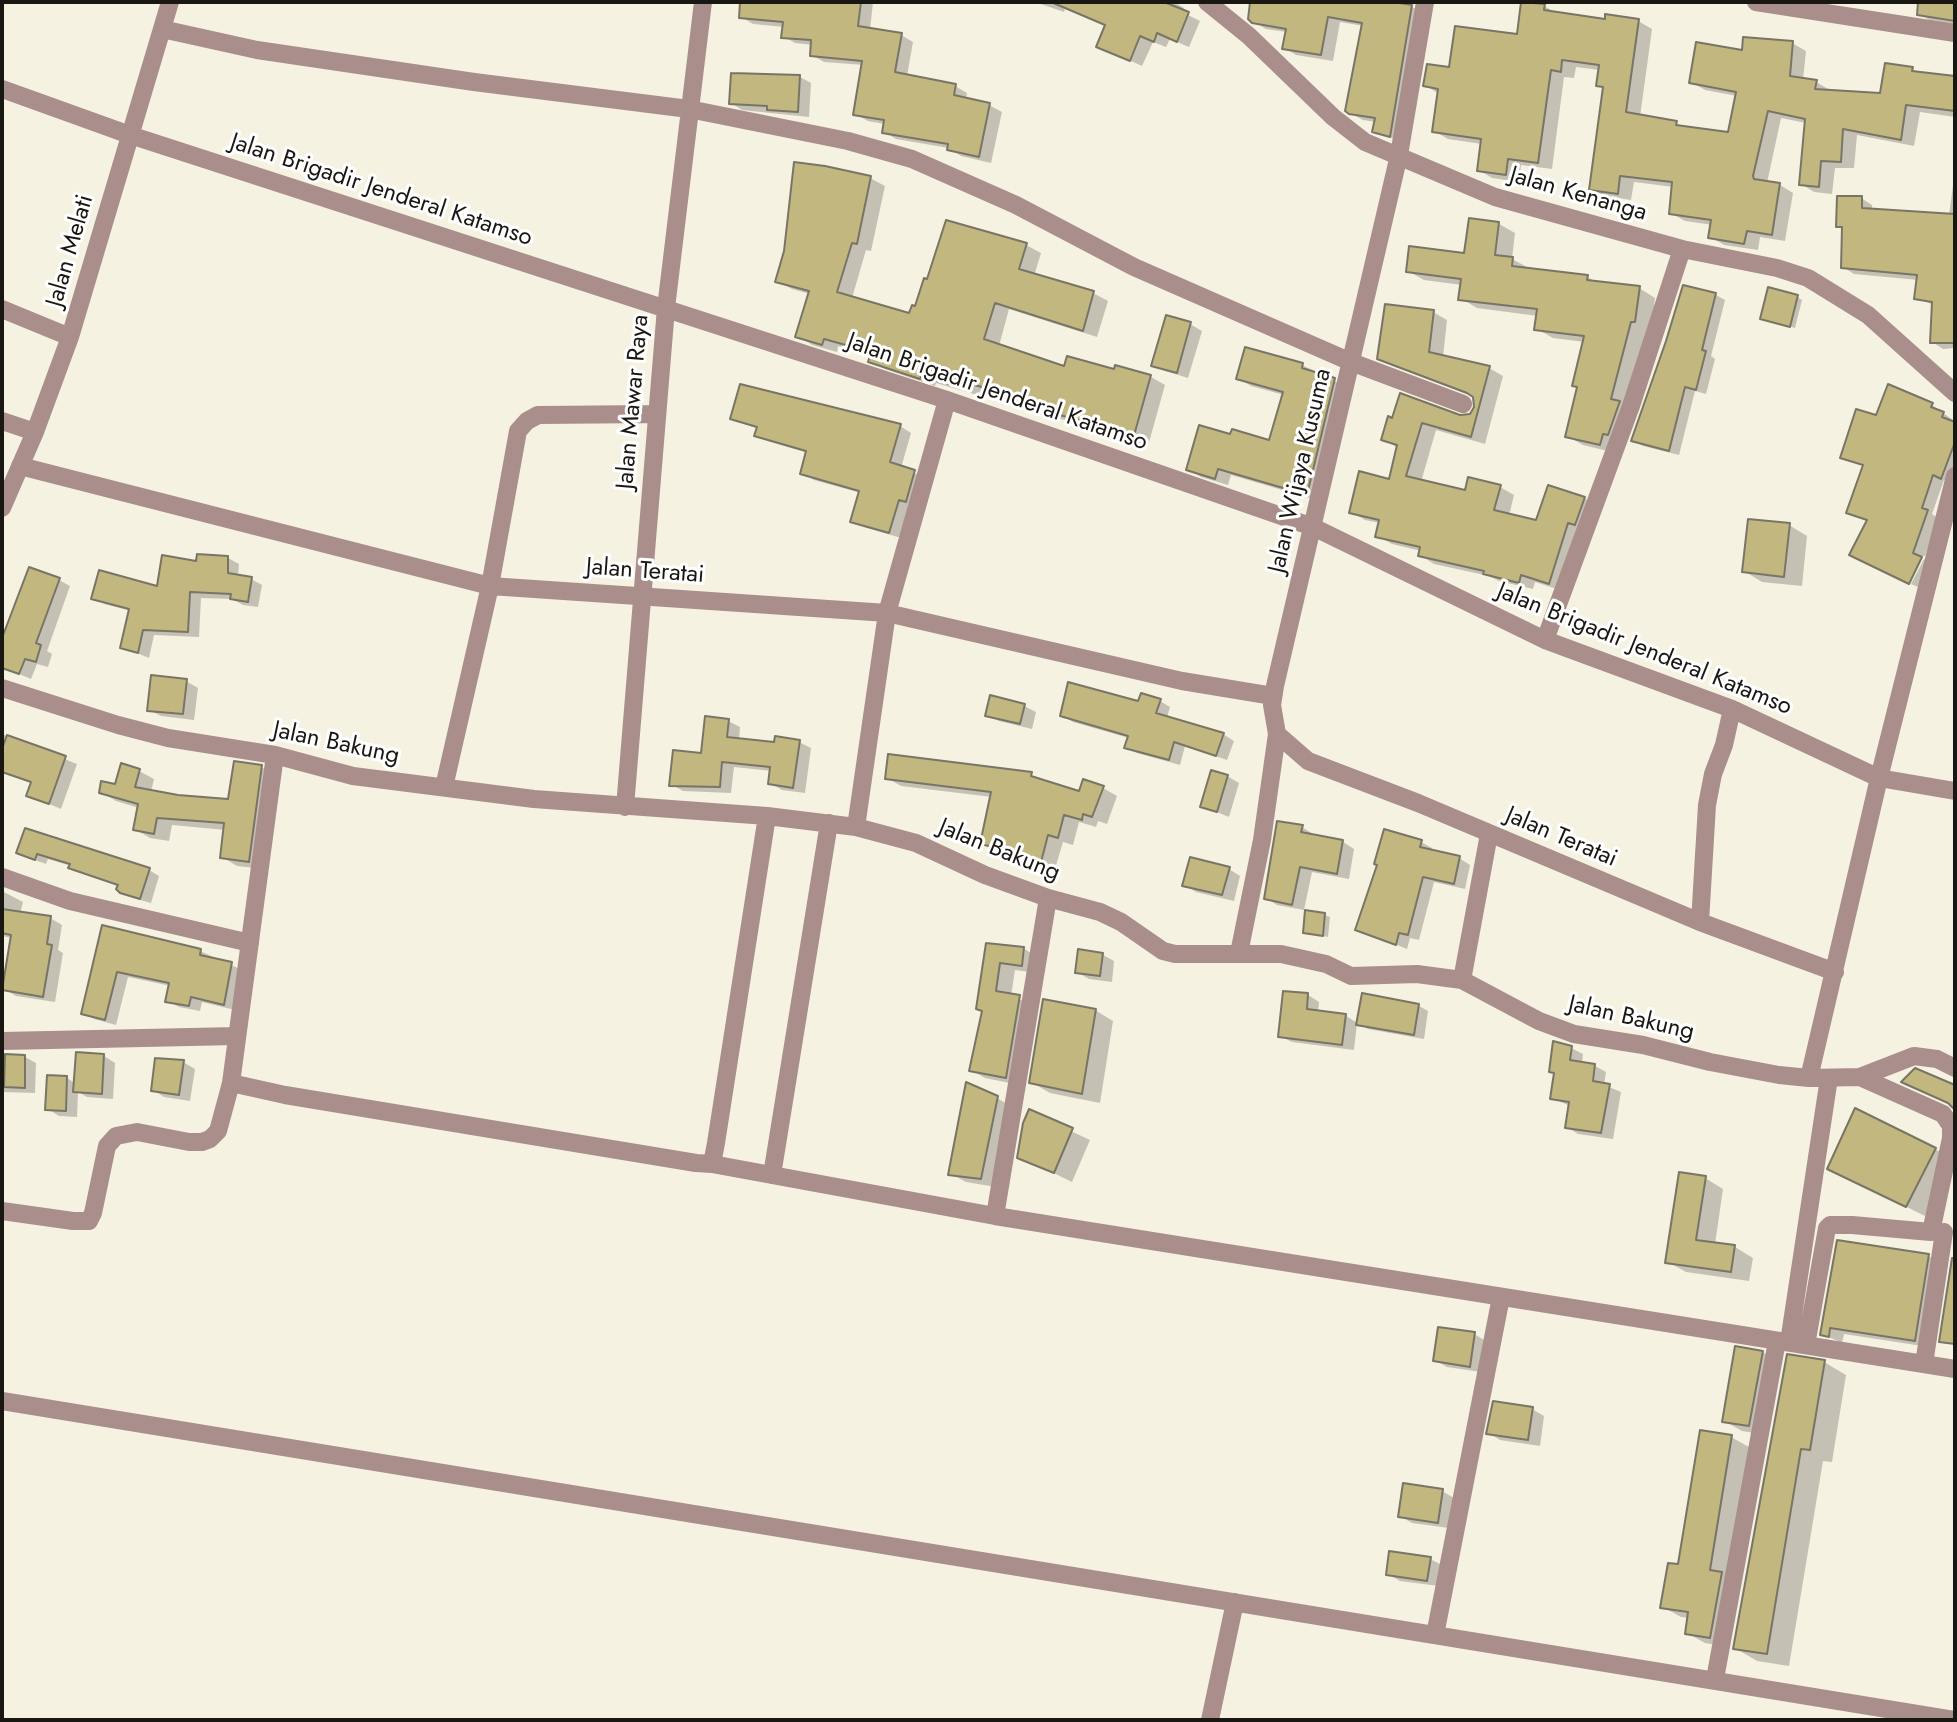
<!DOCTYPE html>
<style>
body{margin:0}
#map{position:relative;width:1957px;height:1722px;overflow:hidden;background:#f5f2e1;font-family:Jost,sans-serif}
canvas{display:block}
.frame{position:absolute;inset:0;border:4px solid #191712;pointer-events:none}
</style>
<div id="map">
<canvas width="1957" height="1722"></canvas>
<div class="frame"></div>
</div>
<script>
const g = document.querySelector('canvas').getContext('2d');
g.lineJoin = 'round';
function paint(path, color) { g.fillStyle = color; g.fill(path, 'evenodd'); }
const poly = rows => new Path2D(rows.map(r => 'M' + r).join(''));
function trace(path, color, width, dash) { g.strokeStyle = color; g.lineWidth = width; g.lineCap = dash ? 'butt' : 'round'; g.setLineDash(dash || []); g.stroke(path); }
function drawText(font, color, halo, rows, align = 'center') {
  g.font = font + ' Jost,sans-serif'; g.lineWidth = 6; g.setLineDash([]); g.textBaseline = 'middle'; g.strokeStyle = halo; g.fillStyle = color; for (const [text, x, y, turn = 0] of rows) {
    g.save(); g.translate(x, y); g.rotate((+turn || 0) * Math.PI / 180); g.textAlign = isNaN(turn) ? turn : align; if (halo) g.strokeText(text, 0, 0); g.fillText(text, 0, 0); g.restore();
  }
}
const shadow = poly([
 [742,2,873,2,870,30,901,35,913,42,907,76,955,86,967,93,966,100,989,105,1002,112,991,163,961,156,949,148,896,139,884,132,885,124,868,121,855,114,864,65,824,62,812,55,813,45,795,43,783,36,784,27,753,24,741,17],
 [1035,2,1174,2,1184,8,1182,12,1200,21,1189,47,1170,39,1166,47,1153,42,1142,66,1098,46,1107,26,1065,8,1064,12],
 [1252,2,1381,2,1412,7,1423,13,1401,142,1375,131,1376,122,1363,120,1350,113,1364,26,1340,22,1333,61,1296,55,1285,48,1287,32,1266,29,1254,22],
 [1920,2,1955,2,1955,25,1933,22,1919,14],
 [1544,6,1558,14,1607,21,1638,21,1652,29,1640,117,1676,123,1685,129,1730,135,1737,96,1705,90,1691,82,1744,52,1792,43,1806,51,1803,80,1816,82,1830,90,1882,95,1912,69,1920,74,1955,78,1955,117,1920,112,1914,146,1857,135,1854,168,1835,168,1832,194,1814,192,1801,184,1806,123,1781,118,1767,183,1780,185,1793,193,1785,241,1760,237,1758,250,1724,245,1711,237,1713,225,1685,221,1671,213,1674,187,1634,182,1631,200,1605,196,1591,189,1605,88,1598,85,1600,70,1576,67,1574,78,1564,77,1552,169,1521,165,1519,182,1492,178,1479,170,1482,144,1448,139,1434,131,1439,94,1425,85,1451,70,1518,36],
 [800,77,811,83,809,117,742,110,731,103],
 [1955,170,1955,348,1943,349,1932,342,1934,305,1916,298,1918,280,1854,274,1843,267,1844,229,1838,225,1861,198,1872,205,1872,211,1949,215],
 [870,178,885,186,871,251,866,250,852,298,911,315,1026,245,1041,253,1034,276,1093,293,1108,301,1097,337,1009,309,999,346,1065,369,1115,372,1117,367,1151,377,1165,385,1148,446,1114,436,1102,430,1038,413,1023,404,1024,402,985,391,984,397,936,383,935,386,885,369,870,361,872,355,838,346,837,352,812,345,798,336,810,294,792,289,777,281],
 [1470,220,1499,224,1515,233,1512,259,1529,268,1587,277,1598,283,1639,288,1655,298,1651,330,1616,453,1583,445,1567,436,1579,388,1585,342,1553,338,1537,329,1538,316,1477,308,1460,298,1462,285,1424,280,1408,271,1466,255],
 [1684,287,1716,295,1725,300,1711,356,1715,359,1706,394,1695,391,1679,455,1643,446,1633,440],
 [1797,297,1802,300,1795,328,1762,318],
 [1433,312,1447,320,1443,357,1489,368,1503,376,1485,444,1436,430,1421,482,1466,492,1500,487,1514,495,1509,516,1538,523,1584,498,1598,507,1563,591,1535,582,1533,589,1499,581,1489,576,1434,564,1420,555,1421,551,1392,544,1378,536,1380,523,1365,520,1351,512,1390,481,1398,448,1383,439,1389,419,1459,418,1473,414,1477,402,1472,396,1393,366,1379,358],
 [1190,324,1202,331,1188,378,1165,371,1153,365],
 [1302,365,1347,387,1320,501,1231,475,1228,485,1201,477,1188,469,1232,437,1270,442,1284,395,1251,386,1238,378],
 [1932,405,1953,420,1952,423,1955,424,1955,478,1953,483,1944,480,1932,514,1938,518,1925,556,1921,556,1908,582,1868,521,1849,512,1865,467,1843,457,1877,418],
 [733,418,900,426,911,433,901,468,926,478,901,538,864,527,853,521,861,493,814,480,802,473,808,453,768,441,757,435,758,429],
 [1789,525,1807,536,1802,586,1762,582,1744,571],
 [228,558,239,564,238,577,251,579,262,585,258,607,243,605,232,599,201,598,199,637,154,635,149,658,122,647,131,611,105,604,94,598,158,588,198,563],
 [1924,559,1931,565,1920,588,1911,584],
 [59,580,70,586,47,651,52,654,48,667,37,664,31,679,2,667,2,634,6,635],
 [186,681,198,688,194,720,161,716,149,710],
 [1160,701,1170,707,1167,718,1223,734,1234,741,1227,760,1185,746,1180,765,1137,753,1127,747,1129,738,1073,722,1062,715],
 [1024,706,1036,712,1032,729,999,721,987,715],
 [728,721,740,727,739,741,776,745,799,742,811,748,805,793,782,790,770,783,772,771,734,767,731,793,683,791,672,785,703,755],
 [2,734,77,764,61,809,28,795,32,783,2,772],
 [261,767,276,776,263,869,237,866,222,857,226,830,172,825,169,841,150,838,135,829,139,808,116,801,101,792,139,771,154,779,151,792,230,801],
 [1031,774,1046,783,1080,793,1103,788,1117,796,1107,824,1098,821,1096,827,1079,822,1073,845,1063,842,1054,872,1034,867,1020,857,996,852,982,843,992,797,901,786,887,778],
 [1227,776,1239,783,1229,817,1202,806],
 [1302,827,1313,834,1313,836,1343,842,1354,849,1349,879,1312,872,1304,910,1277,905,1266,898],
 [26,831,149,870,159,876,151,903,133,898,121,891,119,886,81,873,71,866,48,859,46,864,29,858],
 [1421,842,1432,848,1431,852,1459,858,1470,865,1465,889,1434,882,1419,940,1410,938,1407,949,1358,929],
 [1229,869,1240,876,1234,901,1196,892,1185,885],
 [2,891,23,902,20,914,50,918,62,925,58,950,63,953,55,1002,16,996,4,989,12,938,2,936],
 [1325,915,1330,917,1328,937,1305,932],
 [104,927,200,951,242,970,235,1010,202,1002,200,1011,179,1007,168,1001,171,986,128,977,116,1025,94,1019,83,1013],
 [988,945,1023,948,1037,957,1036,973,1015,970,1011,996,1033,1005,1020,1085,985,1078,971,1070,984,1011],
 [1103,955,1114,961,1112,982,1089,979,1077,972],
 [1308,995,1319,1002,1318,1013,1346,1016,1359,1024,1419,1006,1428,1011,1424,1039,1368,1029,1357,1023,1354,1050,1292,1042,1280,1036],
 [1095,1010,1113,1021,1100,1103,1050,1093,1031,1082],
 [1571,1048,1583,1054,1582,1064,1595,1066,1606,1072,1604,1085,1621,1092,1613,1139,1578,1134,1567,1127,1570,1106,1552,1098,1556,1074],
 [2,1056,25,1057,36,1063,35,1093,2,1092],
 [104,1056,115,1063,113,1099,87,1097,78,1092,77,1117,59,1116,48,1109,67,1078,76,1084],
 [183,1062,195,1069,190,1101,164,1097,153,1090],
 [997,1098,1012,1107,996,1187,966,1182,951,1174],
 [1030,1112,1090,1140,1072,1182,1019,1156],
 [1935,1149,1953,1160,1925,1216,1848,1178],
 [1705,1178,1723,1189,1715,1244,1735,1247,1753,1258,1749,1281,1686,1272,1668,1262],
 [1839,1242,1928,1256,1942,1264,1929,1347,1844,1334,1842,1343,1822,1334],
 [1474,1334,1486,1341,1481,1372,1447,1367,1435,1360],
 [1762,1352,1780,1363,1767,1435,1742,1431,1724,1421],
 [1824,1362,1846,1375,1832,1462,1823,1461,1789,1666,1757,1661,1735,1648],
 [1532,1409,1544,1416,1540,1446,1500,1440,1489,1433],
 [1731,1437,1749,1447,1728,1647,1705,1643,1687,1633,1689,1618,1681,1617,1663,1607],
 [1442,1491,1454,1498,1449,1528,1412,1523,1400,1516],
 [1430,1559,1442,1565,1439,1586,1400,1581,1388,1574]
]);
const building = poly([
 [740,2,861,2,858,26,902,33,895,72,956,84,954,95,990,103,979,157,947,150,948,144,882,133,884,120,853,115,862,61,810,56,811,40,781,38,783,22,739,18,740,2],
 [1051,2,1164,2,1189,12,1177,42,1157,33,1154,42,1140,36,1130,61,1096,47,1105,25,1051,2],
 [1250,2,1394,2,1412,5,1390,137,1372,132,1375,118,1349,114,1345,111,1362,23,1328,17,1321,55,1282,49,1286,29,1252,23,1248,19,1250,2],
 [1521,2,1545,4,1544,10,1605,19,1605,14,1639,19,1626,112,1677,121,1676,125,1728,132,1736,92,1689,83,1696,42,1742,50,1743,37,1793,41,1790,76,1817,80,1815,89,1880,93,1885,63,1913,67,1912,71,1955,76,1955,111,1906,105,1901,140,1843,129,1841,162,1821,161,1819,187,1799,185,1805,119,1768,111,1753,176,1754,179,1780,183,1772,235,1747,231,1744,244,1708,238,1711,220,1669,214,1672,182,1620,176,1618,194,1589,190,1603,87,1596,86,1599,65,1562,60,1561,72,1551,70,1538,163,1508,159,1506,175,1477,171,1481,139,1432,132,1438,89,1423,86,1427,64,1449,67,1455,26,1517,34,1521,2],
 [1918,2,1955,2,1955,21,1917,15,1918,2],
 [731,73,800,75,798,112,767,110,767,106,729,104,731,73],
 [794,162,825,166,871,176,857,244,852,243,837,292,909,313,912,305,915,306,924,278,927,279,946,220,1027,243,1019,269,1094,291,1083,331,995,303,984,339,1064,366,1067,356,1114,369,1115,365,1151,375,1133,439,1097,429,1098,425,1021,405,1023,399,971,384,969,390,921,376,920,379,868,362,871,352,824,339,822,345,795,337,809,291,775,282,784,251,794,162],
 [1837,196,1862,196,1862,208,1955,214,1955,343,1930,343,1932,302,1914,299,1917,275,1841,268,1842,227,1836,227,1837,196],
 [1469,218,1499,222,1495,255,1513,257,1512,266,1588,275,1587,280,1640,286,1635,322,1631,322,1611,399,1620,401,1608,435,1603,434,1600,445,1565,437,1577,387,1572,386,1584,336,1534,330,1537,309,1458,300,1461,279,1406,272,1409,246,1464,253,1469,218],
 [1683,285,1716,293,1702,350,1706,351,1696,390,1685,387,1669,451,1631,441,1666,341,1683,285],
 [1768,287,1798,295,1790,327,1760,319,1768,287],
 [1385,304,1434,310,1429,352,1490,366,1471,437,1422,423,1406,476,1465,490,1468,477,1501,485,1494,510,1536,520,1548,485,1585,497,1575,525,1568,523,1549,584,1521,575,1519,583,1483,574,1484,571,1418,556,1420,547,1375,537,1379,520,1349,513,1359,471,1389,479,1397,445,1381,440,1388,416,1392,418,1400,393,1460,415,1470,414,1474,407,1473,397,1467,393,1377,359,1385,304],
 [1166,315,1191,322,1177,373,1151,366,1166,315],
 [1245,347,1303,363,1302,368,1335,378,1307,495,1218,469,1215,479,1186,470,1199,425,1230,434,1232,429,1269,440,1283,392,1236,379,1245,347],
 [740,384,901,424,890,462,915,470,906,502,899,500,889,533,850,522,859,491,800,474,806,451,754,436,757,427,730,419,740,384],
 [1888,384,1933,403,1931,407,1944,412,1942,417,1955,422,1955,442,1941,479,1933,475,1922,508,1928,510,1913,553,1922,557,1909,584,1849,555,1867,520,1846,513,1863,465,1840,458,1856,409,1876,415,1888,384],
 [1748,519,1790,523,1784,577,1742,572,1748,519],
 [197,554,228,556,228,573,252,577,248,602,230,599,231,594,190,592,188,632,143,630,138,653,120,648,129,609,91,599,99,570,157,586,162,555,196,561,197,554],
 [29,567,60,578,36,643,41,645,36,662,25,659,19,674,2,668,2,638,29,567],
 [151,675,187,679,183,714,147,711,151,675],
 [1068,682,1138,701,1141,693,1161,699,1156,713,1224,733,1216,756,1174,742,1169,760,1124,748,1128,736,1060,716,1068,682],
 [990,695,1025,704,1020,724,985,716,990,695],
 [705,716,729,719,727,737,774,742,775,736,800,740,793,788,768,784,770,767,722,762,720,787,669,786,673,750,701,753,705,716],
 [7,735,66,756,49,804,26,796,31,782,2,772,2,749,7,735],
 [888,754,1032,772,1031,776,1079,791,1083,779,1104,786,1092,817,1083,814,1082,820,1064,815,1058,838,1048,835,1040,866,1017,860,1019,853,980,844,991,792,885,779,888,754],
 [234,761,262,765,249,862,220,858,224,823,157,818,154,834,133,830,138,804,99,793,101,781,115,784,121,763,140,769,135,787,178,795,228,799,234,761],
 [1211,770,1228,775,1217,812,1200,807,1211,770],
 [1277,821,1303,825,1301,832,1343,840,1337,874,1300,867,1292,905,1264,899,1277,821],
 [25,828,150,868,140,899,120,893,116,889,118,885,68,868,70,864,37,854,35,860,16,853,25,828],
 [1384,829,1422,840,1420,847,1460,856,1454,884,1423,877,1408,935,1399,933,1396,945,1355,930,1377,865,1374,864,1384,829],
 [1190,857,1230,867,1222,895,1182,886,1190,857],
 [2,909,51,916,47,944,52,945,43,997,2,990,11,935,2,933,2,909],
 [1305,910,1325,913,1323,936,1303,933,1305,910],
 [102,925,201,949,200,955,232,962,224,1005,191,997,189,1006,165,1002,169,983,117,972,105,1020,81,1014,102,925],
 [986,943,1024,947,1022,966,1000,963,996,991,1020,995,1006,1078,969,1071,982,1011,976,1009,986,943],
 [1078,949,1103,953,1100,976,1075,973,1078,949],
 [1283,991,1308,993,1307,1009,1346,1014,1342,1045,1278,1037,1283,991],
 [1362,993,1419,1004,1414,1035,1356,1025,1362,993],
 [1043,999,1096,1009,1082,1094,1029,1083,1043,999],
 [1553,1041,1572,1046,1570,1060,1595,1064,1593,1081,1610,1084,1601,1133,1565,1128,1569,1102,1550,1099,1554,1073,1549,1072,1553,1041],
 [76,1052,104,1054,102,1094,73,1092,76,1052],
 [5,1054,25,1055,25,1088,4,1087,5,1054],
 [155,1058,184,1060,179,1095,151,1091,155,1058],
 [1915,1068,1955,1085,1955,1110,1948,1103,1901,1082,1915,1068],
 [47,1075,67,1076,66,1111,45,1110,47,1075],
 [966,1082,998,1096,981,1179,948,1175,966,1082],
 [1855,1108,1936,1148,1906,1207,1827,1169,1855,1108],
 [1029,1109,1073,1128,1054,1173,1017,1158,1023,1123,1029,1109],
 [1679,1172,1706,1176,1696,1240,1735,1245,1731,1272,1665,1263,1679,1172],
 [1837,1240,1929,1254,1915,1341,1830,1328,1829,1337,1820,1335,1837,1240],
 [1952,1258,1955,1258,1955,1344,1939,1342,1952,1258],
 [1438,1327,1475,1332,1470,1367,1433,1361,1438,1327],
 [1735,1346,1763,1351,1749,1426,1722,1422,1735,1346],
 [1787,1354,1825,1360,1810,1450,1801,1449,1767,1654,1733,1649,1787,1354],
 [1493,1401,1533,1407,1528,1440,1486,1434,1493,1401],
 [1700,1430,1732,1435,1710,1570,1722,1572,1710,1638,1685,1634,1688,1612,1660,1608,1668,1563,1678,1564,1700,1430],
 [1403,1483,1443,1489,1438,1523,1398,1517,1403,1483],
 [1389,1551,1431,1557,1427,1581,1386,1575,1389,1551]
]);
const minor = poly([
 [1207,2,1249,36,1333,117,1365,142,1495,197,1682,249,1777,268,1808,278,1868,315,1955,393],
 [1756,2,1955,33],
 [162,29,257,50,474,82,689,109,848,141,912,159,1016,205,1134,267,1351,362,1463,404],
 [2,89,130,135,947,400,1313,527,1545,640,1732,709,1879,778,1955,791],
 [2,309,70,337],
 [2,421,35,432],
 [20,466,490,586,887,613,1182,681,1273,696],
 [2,508,35,432,70,337,170,2],
 [1545,640,1631,406,1682,249],
 [2,688,118,725,168,738,275,755,353,776,534,799,767,816,856,827,916,843,985,875,1048,898,1100,912,1121,922,1163,951,1175,954,1281,954,1326,964,1351,976,1417,974,1462,980,1539,1021,1574,1034,1643,1045,1710,1062,1779,1075,1809,1078,1860,1077,1914,1056,1937,1059,1955,1068],
 [1277,734,1308,761,1418,803,1700,922,1835,972],
 [275,755,231,1083,285,1095,696,1163,712,1164,716,1143,767,816],
 [444,787,490,586,518,431,527,421,538,415,656,414],
 [625,807,666,308,703,2],
 [856,827,887,613,947,400],
 [2,877,70,901,250,943],
 [1700,922,1707,805,1713,774,1724,745,1732,709],
 [1239,953,1262,840,1277,734,1272,705,1275,686,1399,155,1425,2],
 [1462,980,1489,834],
 [2,1041,237,1036],
 [1809,1078,1879,778,1955,476],
 [712,1164,995,1216,1955,1369],
 [772,1175,829,823],
 [2,1211,73,1221,89,1221,93,1213,107,1146,116,1136,137,1132,189,1142,202,1142,210,1139,218,1131,231,1083],
 [995,1216,1048,898],
 [1789,1342,1829,1078],
 [1806,1345,1827,1228,1830,1225,1852,1225,1931,1232,1951,1138,1951,1126,1943,1114,1860,1077],
 [1924,1364,1944,1232],
 [2,1401,1954,1720],
 [1435,1635,1501,1297],
 [1715,1679,1777,1341],
 [1210,1720,1235,1602]
]);
const streetNames = [
 ["Jalan Brigadir Jenderal Katamso",381,191,18],
 ["Jalan Kenanga",1578,195,16],
 ["Jalan Melati",71,251,-74],
 ["Jalan Brigadir Jenderal Katamso",997,393,19],
 ["Jalan Mawar Raya",634,402,-85],
 ["Jalan Wijaya Kusuma",1301,471,-77],
 ["Jalan Teratai",645,572,4],
 ["Jalan Brigadir Jenderal Katamso",1644,650,22],
 ["Jalan Bakung",336,744,12],
 ["Jalan Teratai",1561,838,23],
 ["Jalan Bakung",999,851,22],
 ["Jalan Bakung",1631,1019,13]
];
paint(shadow, '#0003');
paint(building, '#c2b77f');
trace(building, '#787566', 2);
trace(minor, '#a98e8b', 18);
drawText('24px', '#191712', '#fff', streetNames);
</script>
